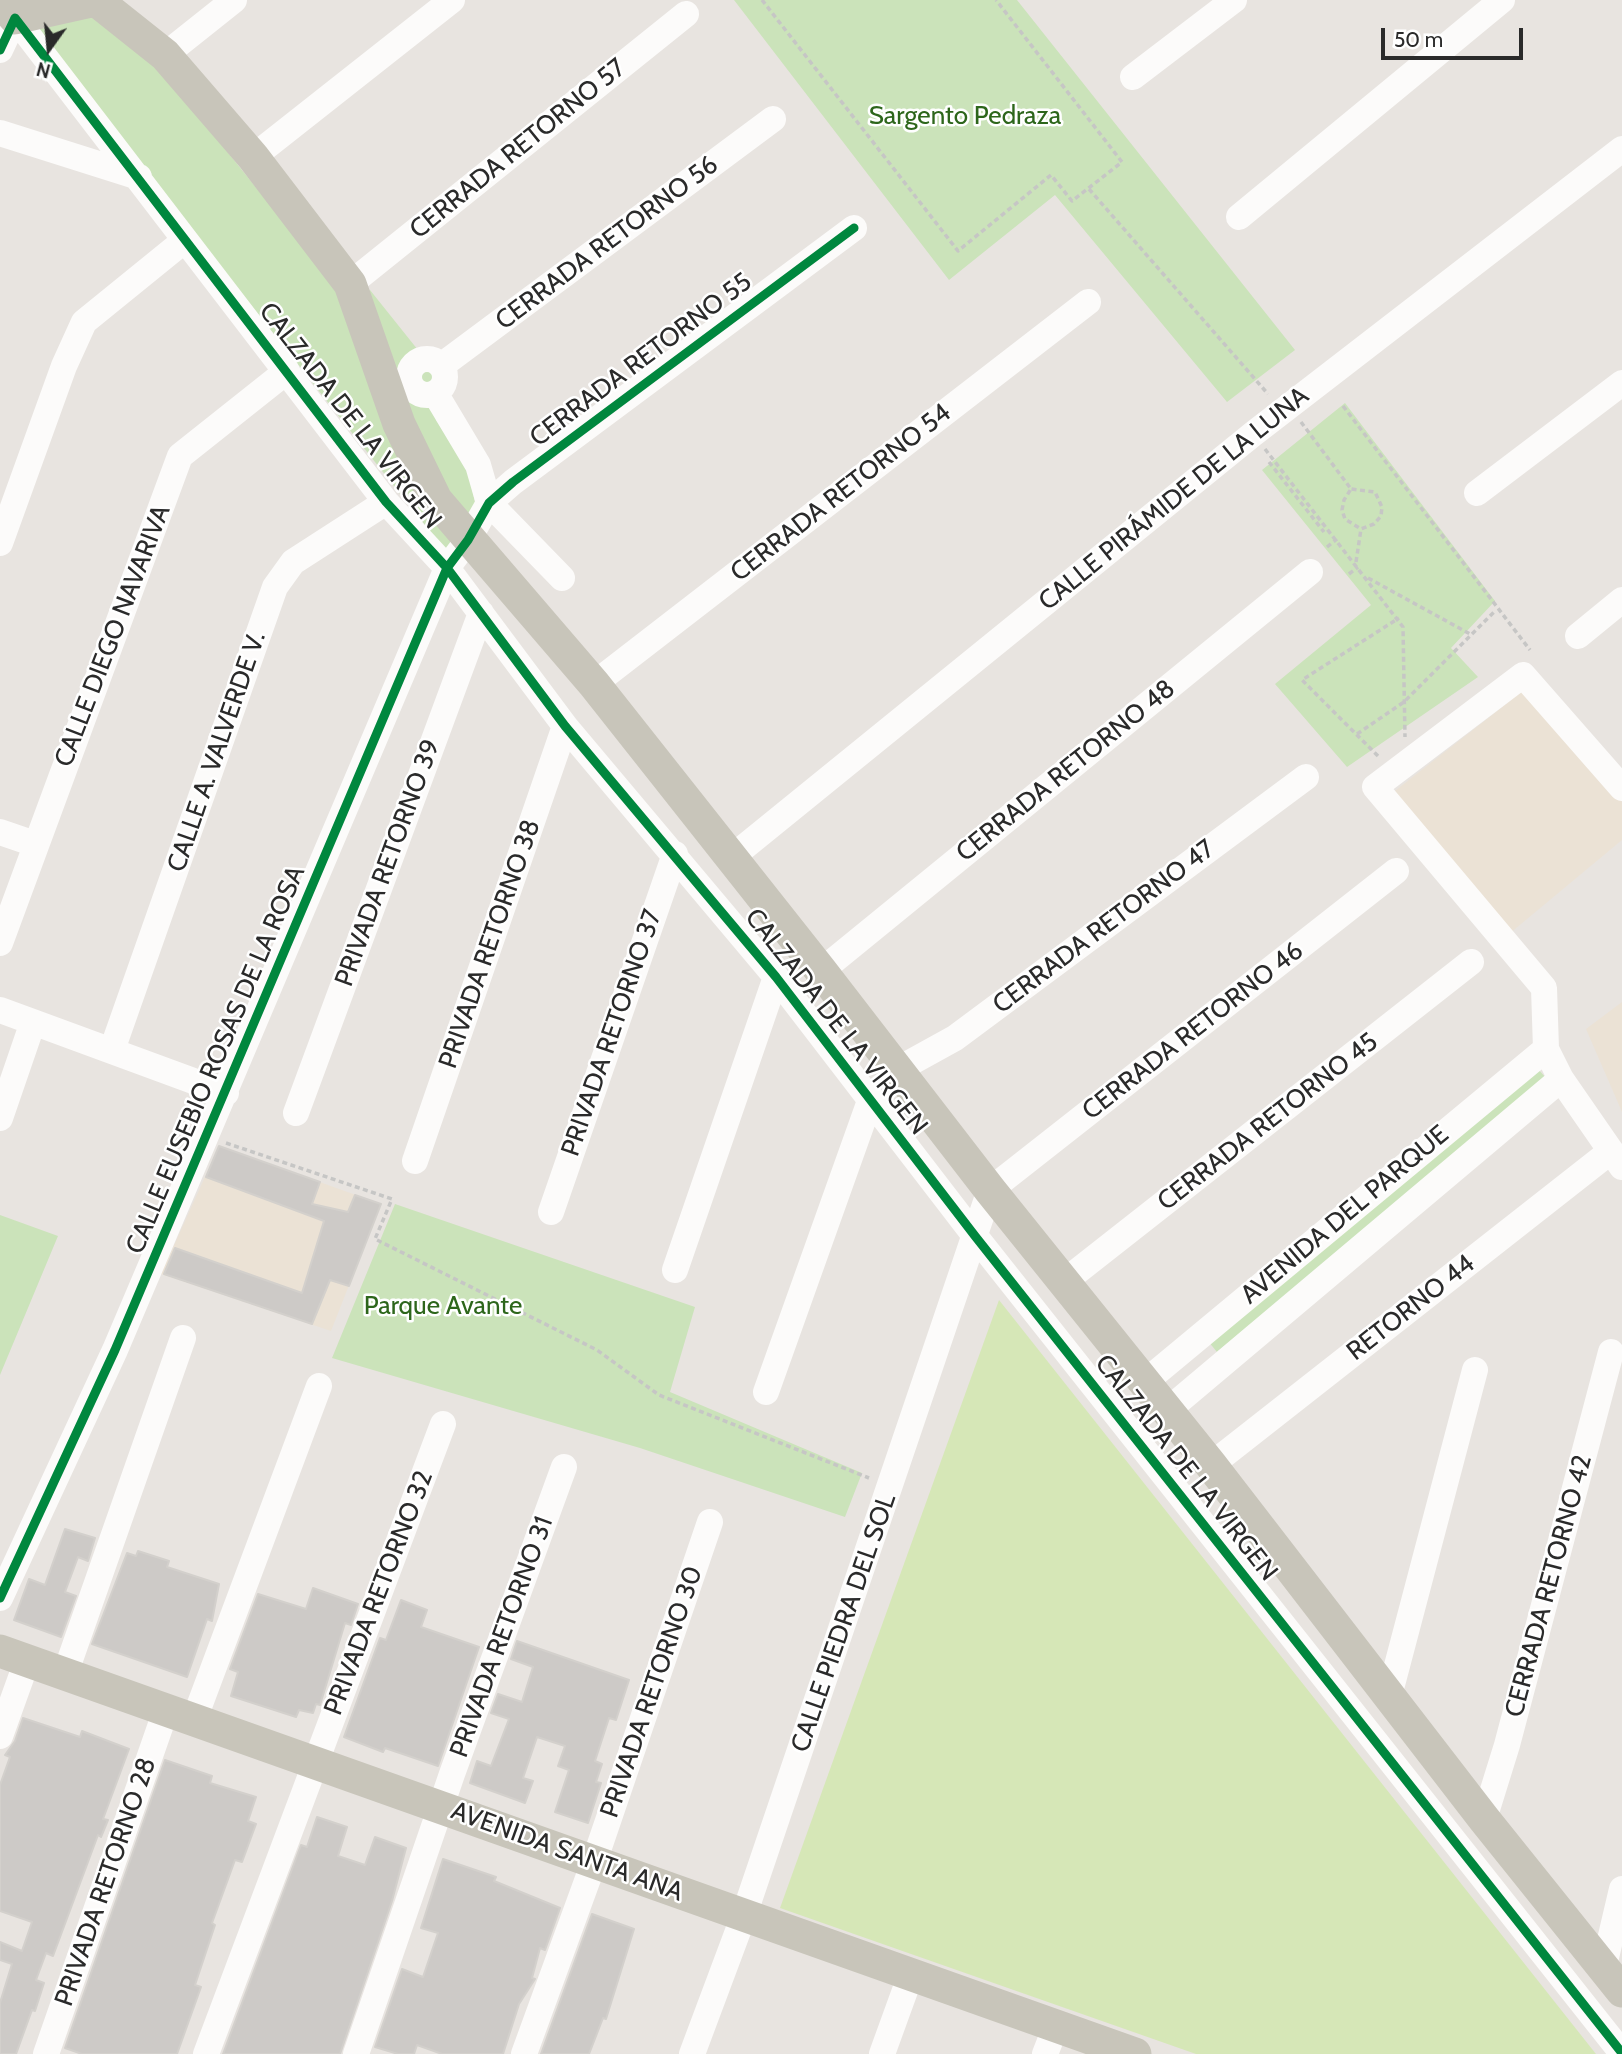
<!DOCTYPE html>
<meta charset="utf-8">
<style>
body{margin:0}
#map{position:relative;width:1622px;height:2054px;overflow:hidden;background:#e8e4e0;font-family:Cabin,sans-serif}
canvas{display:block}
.north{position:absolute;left:14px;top:14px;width:70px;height:70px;-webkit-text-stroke:5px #fff;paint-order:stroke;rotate:195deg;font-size:19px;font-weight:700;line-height:28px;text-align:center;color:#2a2a2a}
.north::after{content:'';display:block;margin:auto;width:24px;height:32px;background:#2a2a2a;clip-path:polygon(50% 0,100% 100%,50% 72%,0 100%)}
.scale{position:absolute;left:1381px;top:28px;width:142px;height:32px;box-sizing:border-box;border:4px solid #2a2a2a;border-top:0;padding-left:9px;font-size:21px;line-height:24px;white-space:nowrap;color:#2a2a2a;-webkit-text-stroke:5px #fff;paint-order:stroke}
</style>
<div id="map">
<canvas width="1622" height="2054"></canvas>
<div class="north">N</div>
<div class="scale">50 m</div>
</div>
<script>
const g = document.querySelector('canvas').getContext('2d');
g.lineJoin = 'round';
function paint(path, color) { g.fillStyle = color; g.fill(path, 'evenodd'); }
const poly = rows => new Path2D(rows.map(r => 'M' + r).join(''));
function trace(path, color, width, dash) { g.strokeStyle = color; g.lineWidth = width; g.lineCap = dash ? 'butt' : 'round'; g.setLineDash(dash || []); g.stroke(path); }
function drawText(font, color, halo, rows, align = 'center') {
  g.font = font + ' Cabin,sans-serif'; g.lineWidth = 5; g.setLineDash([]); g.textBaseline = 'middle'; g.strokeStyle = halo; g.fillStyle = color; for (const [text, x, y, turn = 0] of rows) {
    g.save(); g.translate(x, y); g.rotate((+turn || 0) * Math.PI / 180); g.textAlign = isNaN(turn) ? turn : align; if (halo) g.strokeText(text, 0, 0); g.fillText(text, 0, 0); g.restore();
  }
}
const education = poly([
 [1524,690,1622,802,1622,840,1509,934,1391,794],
 [1622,1002,1622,1112,1586,1029],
 [219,1146,381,1204,331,1331,161,1274]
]);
const green = poly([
 [734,0,1017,0,1295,350,1227,402,1055,195,949,280],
 [93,14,165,74,339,291,462,548,450,557,33,29],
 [370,290,434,370,436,420,467,466,478,516,469,527,417,443,365,296],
 [1345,403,1495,601,1451,648,1478,677,1347,767,1275,684,1371,605,1262,470],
 [1537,1068,1547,1079,1217,1352,1208,1341],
 [395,1204,695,1307,670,1392,862,1473,845,1517,640,1448,332,1358],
 [0,1215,58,1236,0,1375]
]);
const pitch = poly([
 [999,1300,1596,2054,1196,2054,780,1908]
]);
const building = poly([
 [219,1146,320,1182,312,1204,348,1212,355,1195,381,1204,349,1286,330,1280,312,1324,164,1274,175,1248,302,1293,324,1221,206,1177,219,1146],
 [65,1529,95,1538,88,1561,78,1557,65,1592,76,1596,61,1637,14,1620,29,1579,45,1585,65,1529],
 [138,1551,169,1561,167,1567,219,1584,212,1621,207,1619,187,1677,92,1644,127,1553,136,1556,138,1551],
 [313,1588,358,1604,351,1625,345,1623,320,1705,316,1704,313,1713,299,1710,296,1717,231,1696,238,1672,230,1669,258,1594,306,1609,313,1588],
 [401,1600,427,1610,421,1627,479,1647,438,1766,385,1748,383,1752,344,1737,380,1638,386,1640,401,1600],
 [517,1641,629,1680,616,1720,609,1718,595,1761,602,1764,596,1782,601,1783,588,1823,555,1812,569,1770,558,1766,565,1746,537,1737,523,1778,533,1781,525,1803,470,1783,477,1761,491,1766,509,1719,491,1713,498,1694,522,1702,533,1667,511,1659,517,1641],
 [23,1718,80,1737,82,1731,129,1749,103,1819,108,1820,101,1837,98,1835,53,1956,46,1953,36,1980,44,1983,35,2011,32,2010,16,2054,0,2054,0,2003,12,1964,0,1960,0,1942,22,1951,32,1922,0,1911,0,1785,10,1757,5,1755,15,1741,23,1718],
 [165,1760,212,1776,210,1783,256,1797,248,1821,256,1824,242,1862,235,1860,212,1923,215,1925,195,1985,201,1987,177,2054,82,2054,65,2048,165,1760],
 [317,1817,347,1827,338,1856,365,1865,375,1837,406,1848,392,1901,340,2054,223,2054,301,1845,307,1847,317,1817],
 [443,1859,496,1877,494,1881,560,1908,545,1950,540,1948,532,1978,535,1979,519,2004,503,2054,442,2054,417,2045,414,2054,398,2054,375,2047,402,1969,423,1977,438,1933,421,1928,443,1859],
 [592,1914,634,1929,606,2019,603,2018,589,2054,541,2054,592,1914]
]);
const path = poly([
 [762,0,958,251,1051,175,1072,201,1122,162,996,0],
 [1089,189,1268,394],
 [1343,406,1530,650],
 [1301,422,1351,489,1344,500,1342,510,1345,519,1361,529,1374,524,1381,516,1382,507,1375,492,1351,489],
 [1265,449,1403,627,1405,737],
 [1269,462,1324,532],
 [1327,547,1337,539],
 [1356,562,1361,529],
 [1349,574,1358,567],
 [1368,578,1470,634],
 [1357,734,1404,702,1496,610],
 [1378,756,1302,680,1399,618],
 [226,1143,392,1199,375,1239,597,1350,659,1395,869,1478]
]);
const minor = poly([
 [0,50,15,18,386,502,447,568,565,726,776,977,975,1236,1622,2053],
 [165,55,234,0],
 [1133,77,1234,0],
 [0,133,139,177],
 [253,157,452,0],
 [1239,217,1502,0],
 [350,284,686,14],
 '409 377a18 18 0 1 1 36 0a18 18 0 1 1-36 0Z',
 [441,366,773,119],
 [435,393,478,465,489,503,562,578],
 [1477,493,1622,383],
 [0,543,64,366,84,322,185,240],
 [1578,636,1622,600],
 [594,684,1088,302],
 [1622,788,1523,675,1375,787,1544,988,1546,1049,1561,1079,1622,1167],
 [0,832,35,844],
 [732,857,1253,434,1622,149],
 [0,943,180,456,287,371],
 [821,971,1310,572],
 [0,1010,226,1093],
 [112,1050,275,587,293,562,386,502],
 [897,1070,955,1038,1306,777],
 [296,1113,481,613],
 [0,1118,33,1022],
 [415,1161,565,726],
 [551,1212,675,854],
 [675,1270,776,977],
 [1065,1281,1471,962],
 [1145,1382,1546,1049],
 [766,1392,871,1098],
 [1168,1410,1561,1079],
 [1211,1465,1611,1151],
 [0,1598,115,1350,447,568,468,540,489,503,513,482,854,228],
 [65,1674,183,1338],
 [1389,1696,1475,1370],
 [194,1720,319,1386],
 [0,1736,27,1661],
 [1484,1819,1507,1745,1611,1352],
 [1603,1970,1622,1889],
 [46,2054,166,1710],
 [206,2054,443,1424],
 [356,2054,452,1774,564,1467],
 [524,2054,594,1862,710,1522],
 [692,2054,744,1915,990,1190,1396,871],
 [882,2054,911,1974],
 [1045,2054,1056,2026]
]);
const major = poly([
 [0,0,15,18,96,0],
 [96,0,165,55,253,157,350,284,399,424,436,500,594,684,821,971,990,1190,1211,1465,1484,1819,1622,1991],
 [0,1651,1135,2054]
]);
const cycleway = poly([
 [0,50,15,18,386,502,447,568,565,726,776,977,975,1236,1622,2053],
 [0,1598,115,1350,447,568,468,540,489,503,513,482,854,228]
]);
const parkNames = [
 ["Sargento Pedraza",965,116],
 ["Parque Avante",443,1306]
];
const streetNames = [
 ["CERRADA RETORNO 57",518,149,-39],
 ["CERRADA RETORNO 56",607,243,-37],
 ["CERRADA RETORNO 55",641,360,-37],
 ["CALZADA DE LA VIRGEN",350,416,52],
 ["CERRADA RETORNO 54",841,493,-38],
 ["CALLE PIRÁMIDE DE LA LUNA",1174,499,-39],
 ["CALLE DIEGO NAVARIVA",113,636,-69],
 ["CALLE A. VALVERDE V.",217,752,-71],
 ["CERRADA RETORNO 48",1066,771,-39],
 ["PRIVADA RETORNO 39",388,863,-70],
 ["CERRADA RETORNO 47",1104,927,-37],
 ["PRIVADA RETORNO 38",490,944,-71],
 ["CALZADA DE LA VIRGEN",836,1022,52],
 ["CERRADA RETORNO 46",1193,1031,-38],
 ["PRIVADA RETORNO 37",612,1033,-71],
 ["CALLE EUSEBIO ROSAS DE LA ROSA",216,1060,-67],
 ["CERRADA RETORNO 45",1268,1122,-38],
 ["AVENIDA DEL PARQUE",1345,1215,-40],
 ["RETORNO 44",1411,1308,-38],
 ["CALZADA DE LA VIRGEN",1186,1468,52],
 ["CERRADA RETORNO 42",1549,1586,-75],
 ["PRIVADA RETORNO 32",379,1593,-69],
 ["CALLE PIEDRA DEL SOL",844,1623,-71],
 ["PRIVADA RETORNO 31",502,1637,-70],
 ["PRIVADA RETORNO 30",652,1692,-71],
 ["AVENIDA SANTA ANA",567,1852,20],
 ["PRIVADA RETORNO 28",106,1882,-71]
];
paint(education, '#ebe2d5');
paint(green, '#cbe3ba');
paint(pitch, '#d6e7b7');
paint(building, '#cdcac7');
trace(building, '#d3d0cc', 2);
trace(path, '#c6c6c5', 3.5, [5, 3.5]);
trace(minor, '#fcfbfa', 26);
trace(major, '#c8c5ba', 33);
trace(cycleway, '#00873e', 9);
drawText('26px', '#2d661b', '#fff', parkNames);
drawText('26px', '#2a2a2a', '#fff', streetNames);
</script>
